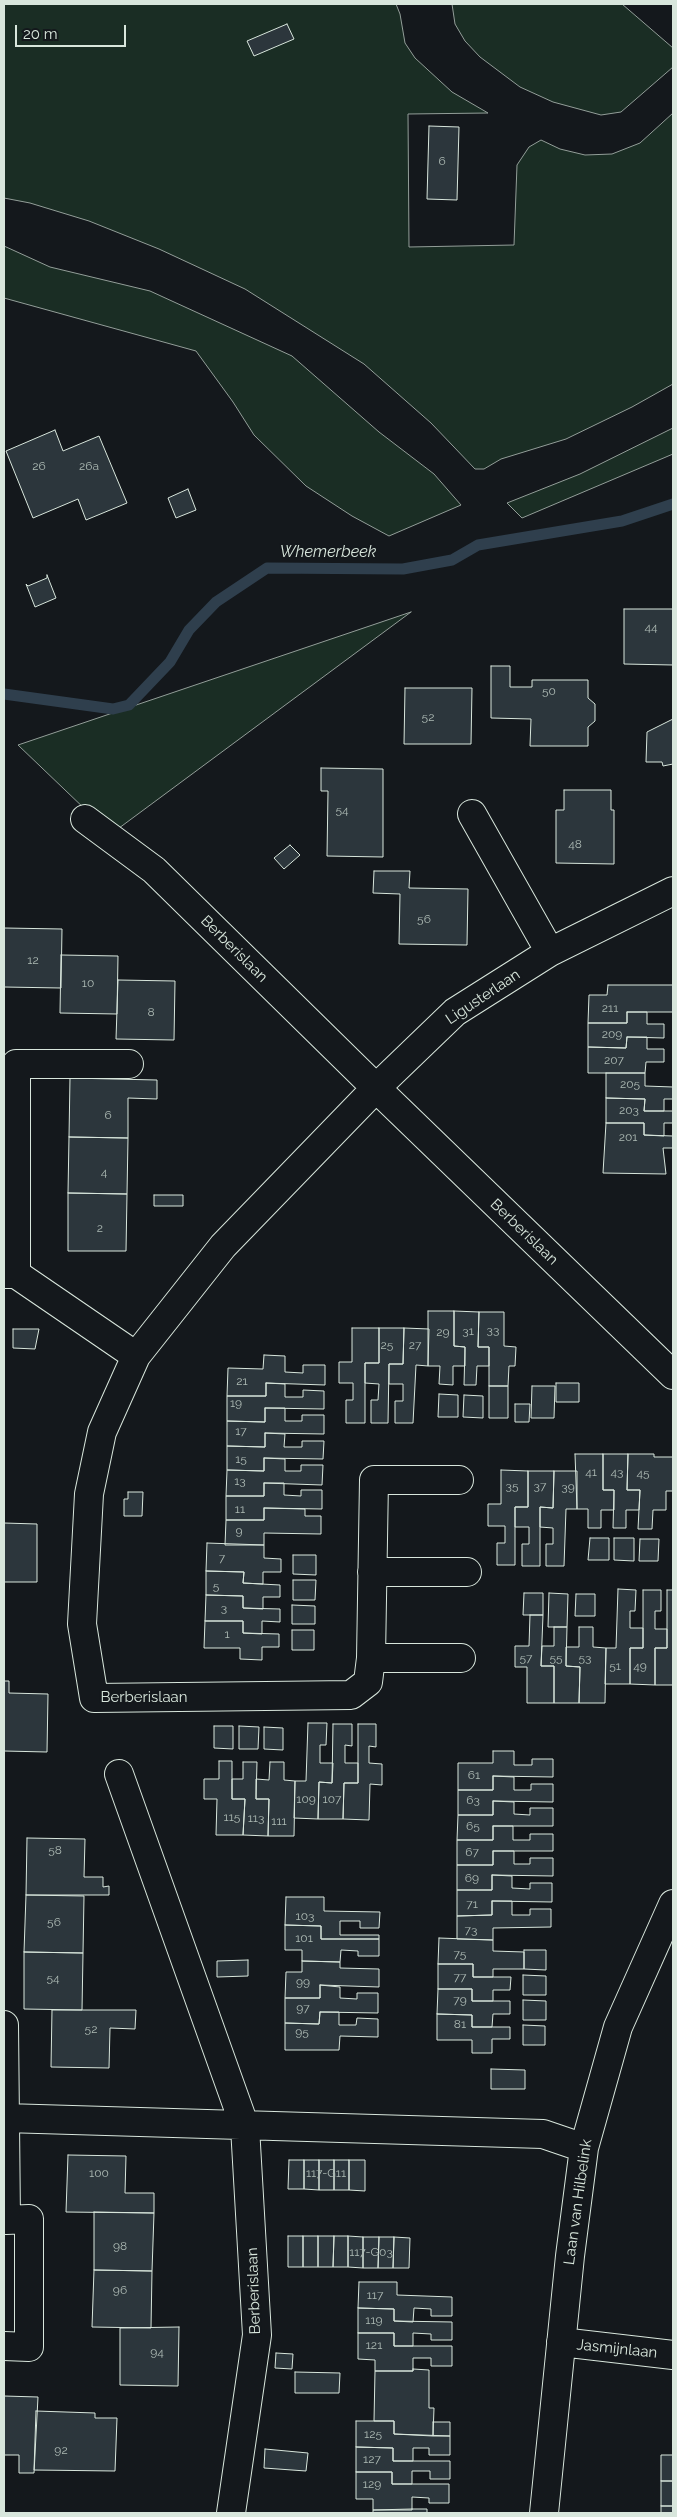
<!DOCTYPE html>
<style>
body{margin:0}
#map{position:relative;width:677px;height:2517px;overflow:hidden;background:#14181c;font-family:Raleway,sans-serif}
canvas{display:block}
.frame{position:absolute;inset:0;border:5px solid #d8e6dc;pointer-events:none}
.scale{position:absolute;left:15px;top:25px;width:111px;height:22px;box-sizing:border-box;border:2px solid #d8e6dc;border-top:0;padding-left:6px;font-size:15px;line-height:18px;white-space:nowrap;color:#d8e6dc;-webkit-text-stroke:4px #14181c;paint-order:stroke}
</style>
<div id="map">
<canvas width="677" height="2517"></canvas>
<div class="frame"></div>
<div class="scale">20 m</div>
</div>
<script>
const g = document.querySelector('canvas').getContext('2d');
g.lineJoin = 'round';
function paint(path, color) { g.fillStyle = color; g.fill(path, 'evenodd'); }
const poly = rows => new Path2D(rows.map(r => 'M' + r).join(''));
function trace(path, color, width, dash) { g.strokeStyle = color; g.lineWidth = width; g.lineCap = dash ? 'butt' : 'round'; g.setLineDash(dash || []); g.stroke(path); }
function drawText(font, color, halo, rows, align = 'center') {
  g.font = font + ' Raleway,sans-serif'; g.lineWidth = 4; g.setLineDash([]); g.textBaseline = 'middle'; g.strokeStyle = halo; g.fillStyle = color; for (const [text, x, y, turn = 0] of rows) {
    g.save(); g.translate(x, y); g.rotate((+turn || 0) * Math.PI / 180); g.textAlign = isNaN(turn) ? turn : align; if (halo) g.strokeText(text, 0, 0); g.fillText(text, 0, 0); g.restore();
  }
}
const green = poly([
 [4,4,396,4,400,14,405,43,415,58,452,92,488,113,408,114,409,247,514,245,517,165,529,147,541,140,560,149,585,155,612,154,640,143,673,113,673,384,632,407,566,439,501,459,484,469,475,469,431,423,364,364,245,289,159,249,89,221,30,203,4,198,4,4],
 [452,4,622,4,673,48,673,67,621,112,601,115,553,102,520,87,480,57,465,41,455,24,452,4],
 [4,246,50,267,150,291,292,356,379,432,434,474,461,505,389,536,352,516,306,486,254,435,233,402,196,351,4,298,4,246],
 [673,428,673,454,522,518,507,503,580,474,673,428],
 [411,612,111,834,18,745,411,612]
]);
const stream = poly([
 [4,694,113,709,129,705,170,662,189,630,216,602,267,568,403,569,452,560,478,545,622,521,673,504]
]);
const building = poly([
 [287,24,294,39,254,56,247,41,287,24],
 [429,126,459,127,457,200,427,199,429,126],
 [55,430,63,451,99,436,127,503,86,520,78,499,33,518,6,451,55,430],
 [188,489,196,510,176,518,168,498,188,489],
 [47,575,56,598,35,607,26,584,28,586,47,578,47,575],
 [624,609,673,609,673,665,624,664,624,609],
 [491,666,510,666,510,687,532,687,532,680,588,680,588,698,595,704,595,721,588,727,588,746,530,746,531,719,491,718,491,666],
 [405,688,472,688,471,744,404,744,405,688],
 [673,719,673,764,663,766,662,762,646,762,647,732,673,719],
 [321,768,383,769,383,857,327,856,328,791,321,791,321,768],
 [564,790,611,790,611,810,614,810,614,864,556,863,556,810,564,810,564,790],
 [290,845,300,855,284,869,274,858,290,845],
 [374,871,410,871,409,888,468,889,467,945,399,944,400,894,373,893,374,871],
 [4,928,62,929,61,988,4,987,4,928],
 [61,955,118,956,117,1014,60,1013,61,955],
 [118,980,175,981,174,1040,116,1039,118,980],
 [608,985,673,985,673,1012,627,1012,627,1023,588,1023,589,995,607,995,608,985],
 [627,1012,647,1012,647,1024,664,1024,664,1038,627,1037,626,1048,588,1047,588,1023,627,1023,627,1012],
 [627,1037,647,1037,647,1049,664,1049,664,1062,646,1062,645,1073,588,1073,588,1047,626,1048,627,1037],
 [606,1073,645,1073,645,1086,673,1087,673,1099,664,1099,664,1111,644,1111,645,1099,606,1098,606,1073],
 [70,1078,157,1080,157,1099,128,1098,128,1138,69,1137,70,1078],
 [606,1098,645,1099,644,1111,673,1111,673,1123,664,1123,664,1136,644,1135,644,1123,606,1123,606,1098],
 [606,1123,644,1123,644,1135,673,1136,673,1148,663,1148,666,1174,603,1173,606,1123],
 [69,1137,128,1138,127,1194,68,1193,69,1137],
 [68,1193,127,1194,126,1251,68,1251,68,1193],
 [154,1195,183,1195,183,1206,154,1206,154,1195],
 [428,1311,454,1311,454,1346,465,1347,465,1366,453,1366,453,1385,439,1384,440,1366,428,1366,428,1311],
 [454,1311,479,1312,478,1347,489,1347,489,1366,477,1366,476,1385,464,1385,465,1347,454,1346,454,1311],
 [479,1312,504,1312,504,1346,516,1347,515,1366,509,1366,508,1386,489,1386,489,1347,478,1347,479,1312],
 [352,1328,379,1328,379,1363,365,1363,365,1423,346,1423,346,1400,353,1400,353,1383,339,1383,339,1362,352,1362,352,1328],
 [379,1328,404,1328,403,1364,389,1364,388,1423,371,1423,371,1400,378,1400,379,1384,365,1383,365,1363,379,1363,379,1328],
 [404,1328,429,1329,428,1366,416,1365,413,1423,395,1423,395,1401,403,1401,403,1384,389,1384,389,1364,403,1364,404,1328],
 [13,1329,39,1329,35,1349,13,1348,13,1329],
 [264,1355,285,1356,285,1372,303,1373,303,1365,325,1365,325,1385,266,1383,266,1396,227,1396,228,1368,263,1369,264,1355],
 [266,1383,285,1384,285,1397,303,1397,303,1390,324,1391,324,1409,265,1408,265,1422,227,1421,227,1396,266,1396,266,1383],
 [556,1383,579,1383,579,1402,556,1402,556,1383],
 [489,1386,508,1386,508,1418,489,1418,489,1386],
 [532,1386,555,1386,554,1418,531,1418,532,1386],
 [439,1394,458,1395,458,1417,438,1417,439,1394],
 [464,1395,483,1396,483,1418,463,1417,464,1395],
 [515,1404,530,1404,529,1422,515,1422,515,1404],
 [265,1408,285,1408,285,1421,302,1421,302,1415,324,1415,324,1434,265,1433,265,1447,227,1446,227,1421,265,1422,265,1408],
 [265,1433,285,1434,284,1447,302,1447,302,1441,324,1441,323,1459,264,1458,264,1471,227,1470,227,1446,265,1447,265,1433],
 [575,1454,603,1454,603,1490,614,1490,614,1510,601,1510,601,1528,588,1528,588,1509,577,1509,575,1454],
 [603,1454,628,1454,627,1490,640,1490,639,1510,626,1510,626,1528,613,1528,614,1490,603,1490,603,1454],
 [628,1454,654,1454,654,1457,673,1457,673,1491,666,1491,666,1510,653,1510,652,1529,638,1529,640,1490,627,1490,628,1454],
 [264,1458,285,1459,285,1471,301,1471,301,1465,323,1465,322,1485,264,1483,264,1496,226,1496,227,1470,264,1471,264,1458],
 [501,1470,528,1471,528,1507,515,1507,515,1565,497,1565,497,1543,505,1543,505,1526,488,1526,488,1504,501,1504,501,1470],
 [528,1471,554,1471,553,1508,540,1507,540,1566,522,1566,522,1544,529,1544,529,1527,515,1527,515,1507,528,1507,528,1471],
 [554,1471,577,1471,577,1509,566,1509,564,1566,546,1566,546,1544,553,1544,553,1528,540,1527,540,1507,553,1508,554,1471],
 [264,1483,284,1483,284,1495,301,1496,301,1490,322,1490,322,1509,264,1508,264,1520,226,1520,226,1496,264,1496,264,1483],
 [128,1492,143,1492,142,1516,124,1516,124,1499,128,1499,128,1492],
 [264,1508,305,1509,305,1516,321,1516,321,1534,264,1533,264,1545,225,1545,226,1520,264,1520,264,1508],
 [4,1523,37,1524,37,1582,4,1582,4,1523],
 [590,1538,609,1538,609,1560,588,1560,590,1538],
 [614,1538,634,1538,634,1561,614,1560,614,1538],
 [640,1539,659,1539,658,1561,639,1561,640,1539],
 [207,1543,264,1545,264,1558,281,1559,281,1572,263,1572,263,1584,243,1583,244,1572,206,1571,207,1543],
 [293,1555,316,1555,316,1575,293,1574,293,1555],
 [206,1571,244,1572,243,1583,280,1585,280,1597,263,1597,263,1609,243,1608,243,1596,206,1595,206,1571],
 [293,1580,316,1580,315,1600,293,1600,293,1580],
 [618,1589,636,1590,635,1611,630,1611,630,1628,643,1628,643,1648,630,1648,630,1684,605,1684,606,1648,616,1648,618,1589],
 [643,1590,661,1590,661,1611,655,1611,655,1629,667,1629,667,1648,655,1648,655,1685,630,1684,630,1648,643,1648,643,1590],
 [667,1590,673,1590,673,1685,655,1685,655,1648,667,1648,667,1590],
 [524,1593,543,1593,543,1615,523,1615,524,1593],
 [549,1593,568,1594,567,1627,548,1627,549,1593],
 [576,1594,595,1594,595,1616,575,1616,576,1594],
 [206,1595,243,1596,243,1608,280,1609,280,1622,262,1621,262,1634,243,1633,243,1621,205,1621,206,1595],
 [292,1605,315,1606,315,1624,292,1624,292,1605],
 [530,1615,543,1615,541,1666,554,1666,554,1703,527,1703,527,1667,515,1667,515,1646,529,1646,530,1615],
 [205,1621,243,1621,243,1633,279,1634,279,1647,262,1647,262,1660,240,1659,240,1648,204,1648,205,1621],
 [554,1627,567,1627,566,1666,580,1667,579,1703,554,1703,554,1666,541,1666,542,1646,554,1646,554,1627],
 [579,1627,593,1627,593,1647,606,1648,605,1703,579,1703,580,1667,566,1666,566,1647,579,1647,579,1627],
 [292,1630,314,1630,314,1650,292,1650,292,1630],
 [4,1681,9,1681,9,1693,48,1694,47,1752,4,1751,4,1681],
 [308,1723,327,1723,326,1745,320,1745,320,1763,333,1763,332,1783,319,1782,318,1819,294,1818,295,1781,306,1781,308,1723],
 [333,1724,352,1724,352,1746,345,1745,345,1763,358,1763,358,1783,344,1783,343,1819,318,1819,319,1782,332,1783,333,1724],
 [358,1724,376,1724,376,1747,369,1746,369,1763,382,1764,382,1785,370,1784,369,1820,343,1819,344,1783,358,1783,358,1724],
 [214,1726,233,1726,233,1749,214,1748,214,1726],
 [239,1726,259,1727,258,1749,239,1749,239,1726],
 [264,1727,283,1728,283,1750,264,1749,264,1727],
 [493,1751,514,1751,514,1765,532,1765,532,1759,553,1759,553,1777,493,1776,493,1790,458,1790,458,1763,493,1763,493,1751],
 [219,1761,232,1761,232,1799,245,1799,243,1835,216,1835,217,1799,204,1799,204,1779,219,1779,219,1761],
 [243,1762,257,1762,256,1799,269,1799,268,1836,243,1835,245,1799,232,1799,232,1779,243,1779,243,1762],
 [270,1762,284,1762,284,1780,295,1781,294,1836,268,1836,269,1799,256,1799,256,1779,269,1780,270,1762],
 [493,1776,514,1777,514,1790,531,1790,531,1784,553,1784,553,1802,493,1801,493,1815,458,1815,458,1790,493,1790,493,1776],
 [493,1801,514,1802,514,1814,530,1815,530,1808,553,1808,553,1826,493,1826,493,1840,457,1840,458,1815,493,1815,493,1801],
 [493,1826,513,1826,513,1840,530,1840,530,1834,553,1834,553,1851,493,1851,493,1865,457,1865,457,1840,493,1840,493,1826],
 [27,1838,85,1839,84,1877,103,1877,103,1887,109,1886,109,1895,26,1895,27,1838],
 [493,1851,514,1851,514,1864,530,1864,530,1858,553,1858,553,1876,492,1875,492,1890,457,1890,457,1865,493,1865,493,1851],
 [492,1875,512,1876,512,1888,530,1889,530,1883,552,1883,552,1902,492,1901,492,1915,457,1916,457,1890,492,1890,492,1875],
 [26,1895,84,1896,83,1953,24,1952,26,1895],
 [286,1897,324,1897,324,1911,380,1912,379,1928,360,1928,360,1921,340,1921,340,1935,379,1935,379,1939,321,1939,321,1926,285,1925,286,1897],
 [492,1901,512,1901,512,1915,530,1915,530,1909,551,1909,551,1927,493,1928,493,1940,457,1939,457,1916,492,1915,492,1901],
 [285,1925,321,1926,321,1939,379,1939,379,1956,358,1956,358,1951,341,1950,340,1962,302,1961,302,1950,285,1950,285,1925],
 [439,1938,493,1940,493,1951,524,1952,524,1969,493,1969,493,1977,473,1977,473,1964,438,1964,439,1938],
 [524,1950,546,1950,546,1970,524,1969,524,1950],
 [24,1952,83,1953,82,2010,24,2009,24,1952],
 [248,1960,248,1976,217,1977,217,1961,248,1960],
 [302,1961,340,1962,340,1968,379,1969,379,1987,320,1985,320,1998,285,1998,286,1972,302,1972,302,1961],
 [438,1964,473,1964,473,1977,511,1977,510,1990,493,1990,493,2001,472,2001,472,1989,438,1989,438,1964],
 [523,1975,546,1976,546,1995,523,1995,523,1975],
 [320,1985,340,1987,340,1998,357,1999,357,1993,378,1993,378,2013,320,2012,319,2024,285,2023,285,1998,320,1998,320,1985],
 [438,1989,472,1989,472,2001,510,2001,510,2014,493,2014,492,2027,472,2027,472,2015,437,2014,438,1989],
 [523,2000,546,2001,546,2020,523,2020,523,2000],
 [52,2010,136,2010,135,2029,110,2028,109,2068,51,2067,52,2010],
 [320,2012,339,2012,339,2025,356,2025,357,2018,378,2019,378,2037,340,2036,339,2050,285,2050,285,2023,319,2024,320,2012],
 [437,2014,472,2015,472,2027,510,2027,510,2039,492,2039,492,2053,472,2053,472,2040,437,2040,437,2014],
 [523,2025,545,2026,545,2045,523,2045,523,2025],
 [491,2069,525,2070,525,2089,491,2089,491,2069],
 [68,2155,126,2156,125,2193,154,2193,154,2213,66,2212,68,2155],
 [289,2160,304,2160,304,2189,288,2189,289,2160],
 [304,2160,319,2160,319,2190,304,2189,304,2160],
 [319,2160,334,2160,334,2190,319,2190,319,2160],
 [334,2160,349,2160,349,2190,334,2190,334,2160],
 [349,2160,365,2160,365,2191,349,2190,349,2160],
 [94,2212,154,2213,152,2271,94,2270,94,2212],
 [288,2236,303,2236,303,2267,288,2267,288,2236],
 [303,2236,318,2236,318,2267,303,2267,303,2236],
 [318,2236,334,2236,333,2267,318,2267,318,2236],
 [334,2236,348,2236,348,2267,333,2267,334,2236],
 [348,2236,363,2237,363,2268,348,2267,348,2236],
 [363,2237,379,2237,378,2268,363,2268,363,2237],
 [379,2237,394,2237,393,2268,378,2268,379,2237],
 [394,2237,410,2238,409,2268,393,2268,394,2237],
 [94,2270,152,2271,151,2328,92,2327,94,2270],
 [359,2282,397,2282,397,2295,452,2297,452,2316,431,2316,431,2309,414,2308,413,2322,394,2321,394,2309,358,2308,359,2282],
 [358,2308,394,2309,394,2321,452,2322,452,2340,431,2340,431,2334,413,2333,413,2346,394,2346,394,2333,358,2333,358,2308],
 [179,2327,178,2386,120,2385,120,2328,179,2327],
 [358,2333,394,2333,394,2346,452,2346,452,2366,431,2366,431,2358,413,2358,413,2371,375,2371,375,2360,358,2359,358,2333],
 [276,2353,293,2354,292,2369,275,2368,276,2353],
 [413,2369,429,2370,429,2408,434,2408,433,2436,394,2434,394,2421,374,2421,375,2371,413,2371,413,2369],
 [295,2372,340,2373,339,2393,295,2393,295,2372],
 [4,2396,38,2397,34,2473,19,2473,19,2455,4,2455,4,2396],
 [36,2411,95,2413,95,2418,117,2418,115,2471,34,2470,36,2411],
 [356,2421,394,2421,394,2434,450,2436,450,2455,429,2455,429,2448,413,2448,413,2461,393,2461,393,2448,356,2447,356,2421],
 [433,2422,450,2422,450,2436,433,2436,433,2422],
 [356,2447,393,2448,393,2461,450,2461,450,2479,430,2479,430,2471,412,2471,412,2484,392,2484,392,2472,356,2472,356,2447],
 [265,2449,308,2453,306,2471,264,2468,265,2449],
 [673,2452,673,2481,661,2481,661,2455,673,2455,673,2452],
 [356,2472,392,2472,392,2484,449,2484,449,2503,429,2503,429,2498,412,2497,412,2510,373,2510,373,2499,356,2499,356,2472],
 [661,2481,673,2481,673,2506,661,2506,661,2481],
 [661,2506,673,2506,673,2513,661,2513,661,2506],
 [412,2509,427,2509,427,2513,373,2513,373,2510,412,2509]
]);
const street = poly([
 [472,814,550,952],
 [85,819,154,870,376,1088,673,1375],
 [4,1274,16,1274,136,1356],
 [16,1274,16,1064,129,1064],
 [459,1480,374,1480,371,1658,368,1682,351,1695,94,1698,82,1624,89,1494,102,1432,136,1356,223,1246,376,1088,455,1012,550,952,673,891],
 [372,1572,467,1572],
 [371,1658,461,1658],
 [119,1774,245,2127,257,2335,231,2513],
 [4,2025,6,2220,29,2219,29,2347,4,2346],
 [5,2118,543,2134,584,2148],
 [561,2342,673,2355],
 [544,2513,570,2256,584,2148,618,2027,673,1904]
]);
const numberNames = [
 ["6",442,161],
 ["26",39,466],
 ["26a",89,466],
 ["44",651,627],
 ["50",549,691],
 ["52",428,717],
 ["54",342,810],
 ["48",575,844],
 ["56",424,919],
 ["12",33,960],
 ["10",88,983],
 ["211",610,1008],
 ["8",151,1012],
 ["209",612,1034],
 ["207",614,1060],
 ["205",630,1084],
 ["203",629,1110],
 ["6",108,1115],
 ["201",628,1137],
 ["4",104,1172],
 ["2",100,1228],
 ["33",493,1330],
 ["31",468,1331],
 ["29",443,1332],
 ["25",387,1345],
 ["27",415,1345],
 ["21",242,1381],
 ["19",236,1403],
 ["17",241,1431],
 ["15",241,1459],
 ["41",591,1472],
 ["43",617,1472],
 ["45",643,1473],
 ["13",240,1481],
 ["35",512,1486],
 ["37",540,1486],
 ["39",568,1487],
 ["11",240,1509],
 ["9",239,1531],
 ["7",222,1558],
 ["5",216,1586],
 ["3",224,1608],
 ["1",227,1634],
 ["57",526,1658],
 ["55",556,1658],
 ["53",585,1658],
 ["51",615,1666],
 ["49",640,1666],
 ["61",474,1775],
 ["109",306,1799],
 ["107",332,1799],
 ["63",473,1800],
 ["115",232,1817],
 ["113",256,1818],
 ["111",279,1821],
 ["65",473,1826],
 ["58",55,1850],
 ["67",472,1852],
 ["69",472,1878],
 ["71",472,1904],
 ["103",305,1916],
 ["56",54,1922],
 ["73",471,1930],
 ["101",304,1938],
 ["75",460,1954],
 ["77",460,1977],
 ["54",53,1978],
 ["99",303,1982],
 ["79",460,2000],
 ["97",303,2008],
 ["81",460,2024],
 ["52",91,2029],
 ["95",302,2032],
 ["100",99,2173],
 ["117-G11",326,2173],
 ["98",120,2246],
 ["117-G03",371,2252],
 ["96",120,2290],
 ["117",375,2295],
 ["119",374,2320],
 ["121",374,2345],
 ["94",157,2352],
 ["125",373,2434],
 ["92",61,2450],
 ["127",372,2459],
 ["129",372,2484]
];
const streetNames = [
 ["Berberislaan",234,949,45],
 ["Ligusterlaan",483,997,-34],
 ["Berberislaan",524,1232,44],
 ["Berberislaan",144,1697],
 ["Laan van Hilbelink",578,2202,-82],
 ["Berberislaan",254,2291,-92],
 ["Jasmijnlaan",617,2349,6]
];
const waterNames = [
 ["Whemerbeek",328,552]
];
paint(green, '#1a2d24');
trace(green, '#939e99', 1);
trace(stream, '#2f3f4d', 11);
paint(building, '#2c363c');
trace(building, '#d8e6dc', 1);
trace(street, '#d8e6dc', 30);
trace(street, '#14181c', 28);
drawText('12px', '#adbab4', null, numberNames);
drawText('15px', '#d8e6dc', '#14181c', streetNames);
drawText('italic 16px', '#d8e6dc', '#14181c', waterNames);
</script>
